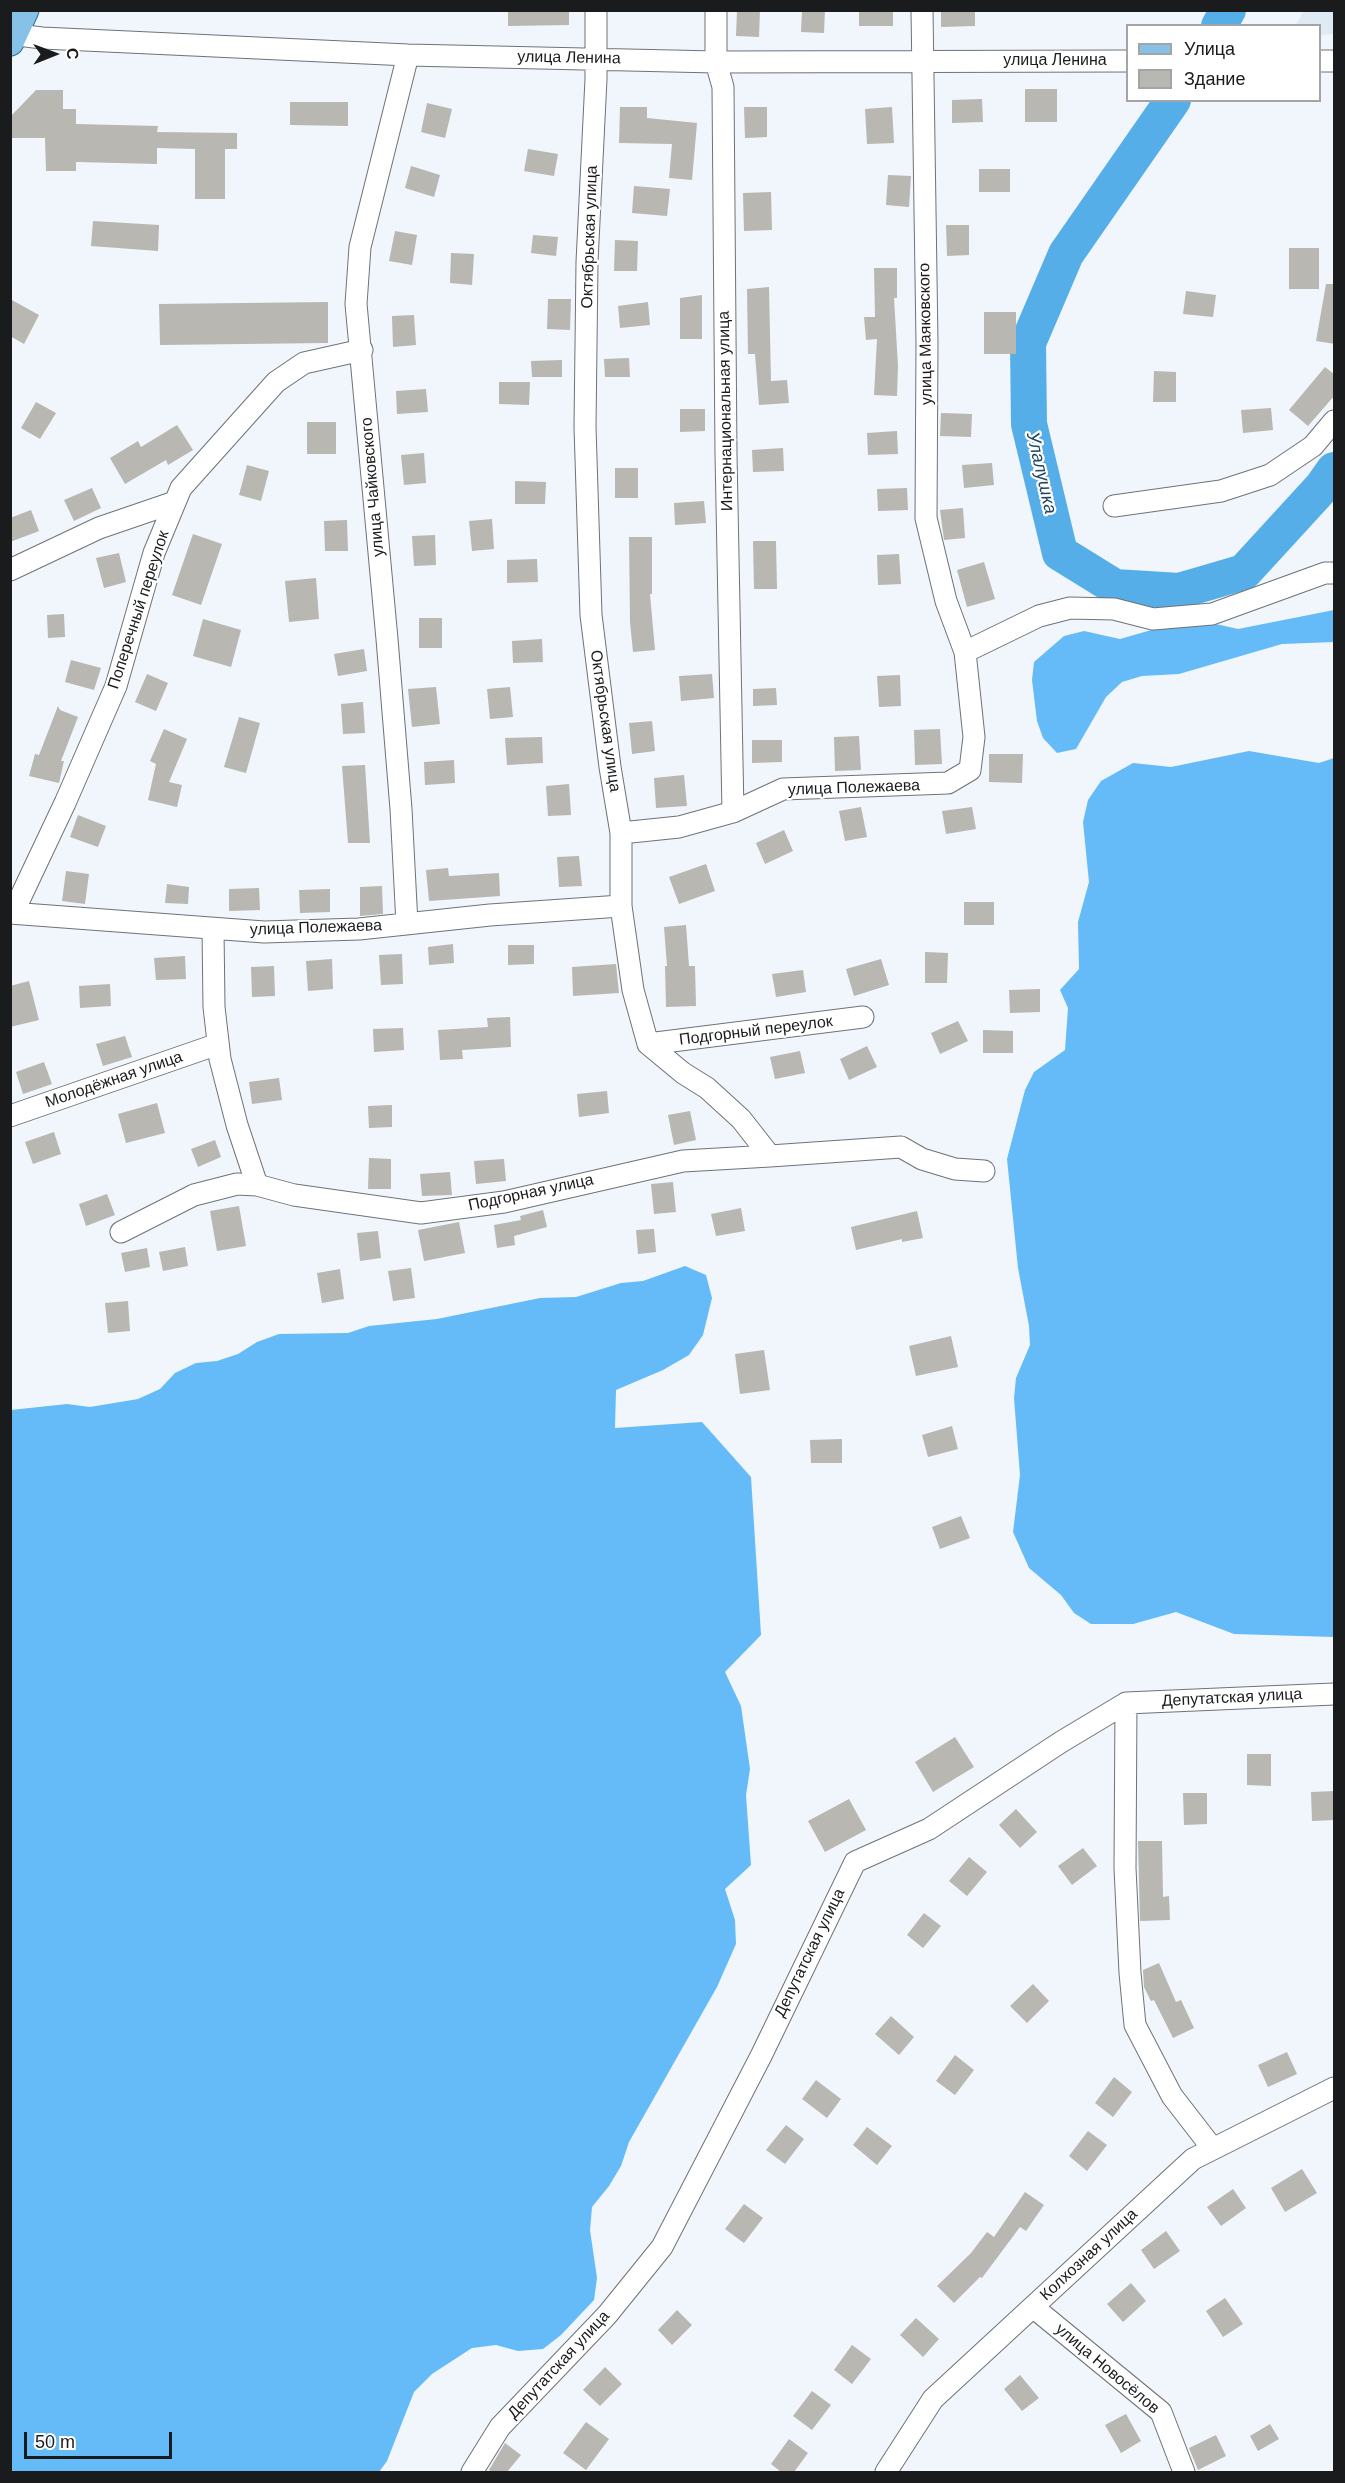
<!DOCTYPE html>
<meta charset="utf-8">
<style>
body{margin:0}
#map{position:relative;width:1345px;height:2483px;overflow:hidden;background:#f0f6fb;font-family:Helvetica,sans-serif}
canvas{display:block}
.frame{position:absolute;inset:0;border:12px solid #191b1c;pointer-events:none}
.legend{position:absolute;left:1126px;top:24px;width:195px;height:78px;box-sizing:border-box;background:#fff;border:2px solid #a3a4a4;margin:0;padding:8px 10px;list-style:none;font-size:18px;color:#191b1c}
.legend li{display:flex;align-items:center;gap:12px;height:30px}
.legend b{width:30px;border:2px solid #a3a4a4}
.north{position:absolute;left:24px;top:24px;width:60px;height:60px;-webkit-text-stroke:4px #fff;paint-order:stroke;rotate:89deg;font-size:16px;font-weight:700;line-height:24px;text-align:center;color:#191b1c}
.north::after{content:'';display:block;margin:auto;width:21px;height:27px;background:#191b1c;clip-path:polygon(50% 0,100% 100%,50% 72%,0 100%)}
.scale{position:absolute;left:24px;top:2432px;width:148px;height:27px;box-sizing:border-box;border:3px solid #191b1c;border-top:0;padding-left:8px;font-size:18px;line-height:21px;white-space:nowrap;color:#191b1c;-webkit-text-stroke:4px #fff;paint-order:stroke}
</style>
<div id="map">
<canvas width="1345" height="2483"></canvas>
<div class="frame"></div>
<ul class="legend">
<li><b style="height:8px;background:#86c2e8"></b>Улица</li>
<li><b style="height:16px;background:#b8b7b1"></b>Здание</li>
</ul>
<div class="north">С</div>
<div class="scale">50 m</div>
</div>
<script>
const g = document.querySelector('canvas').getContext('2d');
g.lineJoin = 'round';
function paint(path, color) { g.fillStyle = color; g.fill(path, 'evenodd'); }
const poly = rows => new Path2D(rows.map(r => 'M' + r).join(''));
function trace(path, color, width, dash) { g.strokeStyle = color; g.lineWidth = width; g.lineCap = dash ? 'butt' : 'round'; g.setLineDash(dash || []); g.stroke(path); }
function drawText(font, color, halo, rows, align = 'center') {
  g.font = font + ' Helvetica,sans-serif'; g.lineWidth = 4.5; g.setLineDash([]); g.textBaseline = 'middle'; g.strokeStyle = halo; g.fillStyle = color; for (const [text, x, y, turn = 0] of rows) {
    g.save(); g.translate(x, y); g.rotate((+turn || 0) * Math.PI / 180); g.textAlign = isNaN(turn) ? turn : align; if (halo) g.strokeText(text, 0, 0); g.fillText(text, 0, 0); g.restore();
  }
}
const built = poly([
 [1304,10,1334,11,1334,34,1320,35,1320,26,1296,25]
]);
const forest = poly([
 [1334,610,1334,642,1282,644,1179,674,1142,676,1122,682,1106,697,1076,749,1057,753,1043,738,1037,721,1032,680,1034,662,1064,636,1084,631,1120,639,1176,623,1198,620,1238,629],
 [1249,751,1319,763,1334,758,1334,1637,1234,1634,1176,1612,1133,1624,1091,1624,1074,1613,1061,1595,1029,1568,1013,1532,1020,1475,1014,1398,1016,1378,1030,1345,1029,1326,1018,1268,1007,1159,1025,1090,1034,1072,1065,1050,1068,1008,1060,990,1079,969,1078,922,1089,882,1083,822,1088,800,1101,781,1133,763,1171,767],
 [685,1266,706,1275,712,1298,703,1335,689,1355,663,1370,616,1390,615,1428,702,1422,751,1477,761,1635,725,1672,741,1706,750,1769,746,1795,751,1865,725,1889,735,1920,736,1944,717,1987,629,2142,621,2166,609,2186,592,2207,590,2230,597,2278,594,2300,561,2335,543,2349,518,2351,496,2345,472,2348,432,2374,414,2392,387,2461,379,2472,11,2472,11,1410,67,1404,90,1407,138,1399,160,1389,175,1373,196,1363,217,1361,238,1354,257,1342,279,1334,348,1333,369,1326,437,1319,540,1298,576,1297,621,1283,643,1281]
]);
const river = poly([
 [1219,26,1228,10],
 [1173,100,1066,254,1028,343,1029,424,1060,553,1115,587,1179,591,1244,572,1322,487,1334,470]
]);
const building = poly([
 [508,10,569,10,569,25,508,26],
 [737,10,760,10,759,37,736,36],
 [802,10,825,10,824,33,801,32],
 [859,10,893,10,893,26,859,26],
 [941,10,975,10,975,26,941,27],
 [1025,89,1057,89,1057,122,1025,122],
 [36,90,63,90,63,109,76,109,76,124,158,126,157,132,237,133,237,149,225,149,225,199,195,199,195,149,157,148,157,164,76,162,76,171,46,171,45,138,10,138,10,117],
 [982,99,983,122,952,123,952,100],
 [290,102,348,102,348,126,290,125],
 [427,103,452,109,445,138,421,132],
 [620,107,647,107,647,118,697,123,692,180,669,178,672,144,619,143],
 [744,107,767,107,767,137,745,138],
 [892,107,894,143,867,144,865,109],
 [528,149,558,154,554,176,524,171],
 [411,166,440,175,434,197,405,188],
 [979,169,1010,169,1010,192,979,192],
 [888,175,911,176,909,207,886,205],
 [634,186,670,189,667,216,632,213],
 [771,192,772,230,744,231,743,193],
 [93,221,159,225,158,251,91,246],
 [946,225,969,225,969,255,947,256],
 [395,231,417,235,412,265,389,261],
 [533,235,558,237,556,256,531,253],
 [615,240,638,241,637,271,614,271],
 [1289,248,1319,248,1319,289,1289,289],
 [451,253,474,254,472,285,450,283],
 [874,268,897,268,897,298,894,298,898,366,897,396,874,395,877,339,866,340,864,317,875,317],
 [1326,284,1335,284,1335,344,1316,341],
 [769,287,771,381,787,380,789,403,759,405,755,354,748,354,747,289],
 [1186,291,1216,295,1213,317,1183,314],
 [702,295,702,339,680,339,680,298],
 [10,299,39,315,24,344,10,336],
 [548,299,571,299,570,330,547,329],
 [328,302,328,343,160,345,159,304],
 [648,302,650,325,620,328,618,306],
 [984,312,1016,312,1016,354,984,354],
 [414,315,416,345,393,347,392,316],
 [629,358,630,377,605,377,604,359],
 [562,360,562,377,532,377,531,361],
 [1325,367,1335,375,1335,395,1308,426,1289,410],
 [1154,371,1176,372,1176,402,1153,402],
 [499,382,530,382,529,405,499,404],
 [426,389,428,412,397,414,396,391],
 [36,402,56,413,40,439,21,428],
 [1271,408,1273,430,1243,433,1241,410],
 [680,409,705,409,705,431,680,432],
 [941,413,972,414,971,437,940,436],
 [307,422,336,422,336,454,307,454],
 [177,425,193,450,168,465,166,460,125,484,110,458,138,441,141,447],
 [897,431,898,454,868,455,867,433],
 [783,448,784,471,753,472,752,450],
 [424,453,426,483,404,485,401,455],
 [992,463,994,485,964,488,962,465],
 [247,465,269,471,261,501,239,495],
 [615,468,638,468,638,498,615,498],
 [515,481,546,482,545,504,515,504],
 [92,488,101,508,74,521,64,500],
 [907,488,908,510,878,511,877,489],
 [704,501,706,523,675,525,674,503],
 [963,508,965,538,944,540,940,510],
 [31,510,39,531,10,542,10,518],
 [492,519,494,549,472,551,469,521],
 [347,520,348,551,325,551,324,521],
 [193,534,222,544,201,605,172,595],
 [435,535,436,565,414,566,412,536],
 [629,537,652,537,652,594,650,594,655,650,633,652,630,622],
 [753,541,776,541,777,589,754,589],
 [119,553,126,582,104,588,96,558],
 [899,554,901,584,878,585,877,555],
 [537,559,538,582,507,583,507,560],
 [984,562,995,599,967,607,957,570],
 [316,578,319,619,289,622,285,581],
 [64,614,65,637,48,638,47,615],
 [419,618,442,618,442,648,419,648],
 [203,619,241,630,231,667,193,656],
 [542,639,543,662,513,663,512,641],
 [364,649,367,671,338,676,334,654],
 [71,660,101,668,94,690,65,682],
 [147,674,168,683,156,711,135,702],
 [712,674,714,698,681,701,679,676],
 [900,675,901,706,879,707,877,676],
 [436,687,440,724,412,727,408,689],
 [510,687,513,717,490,719,487,689],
 [776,688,777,705,753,706,753,689],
 [363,702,365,733,343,734,341,704],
 [58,706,60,710,78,717,61,761,64,761,59,783,29,776,35,754,39,755],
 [239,717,260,723,246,773,224,767],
 [652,721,655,751,632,754,629,723],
 [164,729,187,739,169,782,182,785,177,807,148,800,156,764,150,761],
 [940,729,942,764,915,765,914,730],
 [859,736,861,770,835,771,834,737],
 [542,737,543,763,507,765,505,738],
 [752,740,782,740,782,762,752,763],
 [989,754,1023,754,1022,783,989,782],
 [454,760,455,783,425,785,424,762],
 [365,765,370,843,348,843,342,766],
 [684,775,687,806,656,808,654,778],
 [569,784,571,815,548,816,546,786],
 [861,807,867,837,845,841,839,811],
 [972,807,976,829,946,834,942,811],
 [78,815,106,826,98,847,70,837],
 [784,830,793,851,765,864,756,843],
 [579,856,582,886,559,887,557,857],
 [706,864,715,891,679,904,669,877],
 [448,868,449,876,499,873,500,896,429,901,426,870],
 [66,871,89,874,85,904,62,901],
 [167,884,189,887,188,904,165,903],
 [382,886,383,914,360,916,360,887],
 [259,888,260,910,229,911,229,889],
 [330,889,330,912,300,913,299,890],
 [964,902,994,902,994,925,964,925],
 [686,925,689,966,695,966,696,1006,666,1007,665,966,667,966,664,927],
 [453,944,454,963,429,965,428,947],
 [508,945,534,945,534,964,508,965],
 [925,952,948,953,947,983,925,983],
 [402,954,403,984,381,985,379,955],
 [185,956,186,979,156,980,154,958],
 [332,959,333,989,308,991,306,961],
 [881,959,889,985,854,996,846,969],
 [616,964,619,993,573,996,572,967],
 [274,966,275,996,252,997,251,967],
 [803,970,806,992,776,997,772,974],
 [29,981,39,1020,10,1027,10,986],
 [110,984,111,1006,80,1008,79,986],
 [1040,989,1040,1012,1010,1013,1009,990],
 [510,1017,511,1047,462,1050,463,1059,440,1060,438,1030,488,1027,487,1018],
 [958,1021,968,1041,940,1054,931,1033],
 [403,1028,404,1050,374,1052,373,1029],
 [983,1030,1013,1031,1013,1053,983,1053],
 [125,1036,132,1057,103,1066,96,1044],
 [867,1046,877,1067,849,1080,840,1059],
 [800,1051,805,1073,775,1079,770,1057],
 [44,1062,52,1084,23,1094,16,1072],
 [279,1078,282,1100,252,1104,249,1082],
 [607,1091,609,1113,579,1117,577,1094],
 [157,1103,165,1133,126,1143,118,1114],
 [392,1105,392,1127,369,1128,368,1106],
 [690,1111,696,1140,674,1145,668,1115],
 [54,1132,61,1154,33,1164,25,1142],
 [215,1140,221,1157,198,1167,191,1149],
 [369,1158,391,1159,391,1189,368,1189],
 [504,1159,506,1181,476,1184,474,1161],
 [450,1172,452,1195,422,1196,420,1174],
 [673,1182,676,1212,654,1214,651,1184],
 [107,1194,115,1215,86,1226,79,1204],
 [239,1206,246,1246,217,1251,210,1211],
 [741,1208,745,1231,716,1236,711,1214],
 [543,1210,547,1227,514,1236,515,1245,497,1248,494,1225,521,1220,520,1216],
 [917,1211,923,1238,902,1242,902,1239,856,1250,851,1227],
 [459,1222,465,1253,424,1261,418,1230],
 [654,1229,656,1252,638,1254,636,1230],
 [378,1231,381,1258,360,1261,357,1233],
 [185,1247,188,1266,163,1271,159,1252],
 [147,1248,150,1267,125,1272,121,1253],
 [411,1268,415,1298,393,1301,388,1271],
 [340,1269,344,1299,322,1303,317,1273],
 [128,1301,130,1331,108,1333,105,1303],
 [951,1336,958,1367,916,1376,909,1346],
 [764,1350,770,1390,740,1394,735,1354],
 [952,1426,958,1449,928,1457,922,1435],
 [842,1439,842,1463,811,1463,810,1440],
 [961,1516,970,1538,940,1549,932,1527],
 [955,1737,974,1767,933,1792,915,1762],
 [1247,1754,1271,1754,1271,1786,1247,1785],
 [1335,1791,1335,1820,1312,1821,1311,1792],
 [1183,1793,1207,1793,1207,1824,1184,1825],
 [849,1799,866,1830,825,1852,808,1821],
 [1016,1809,1037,1832,1020,1848,999,1825],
 [1138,1841,1162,1841,1163,1897,1169,1896,1170,1920,1140,1921],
 [1083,1848,1097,1866,1072,1885,1058,1866],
 [969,1857,987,1872,967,1896,949,1881],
 [924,1913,941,1926,923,1948,907,1935],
 [1159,1963,1176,2002,1181,2000,1194,2028,1173,2038,1154,2000,1151,2001,1144,1987,1143,1970],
 [1033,1984,1049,2001,1027,2023,1010,2006],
 [891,2016,914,2037,899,2055,875,2034],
 [1287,2052,1297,2074,1268,2087,1258,2065],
 [955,2055,974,2070,955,2095,936,2081],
 [1114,2077,1132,2092,1113,2117,1095,2103],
 [816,2080,841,2099,827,2118,802,2099],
 [786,2125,804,2139,785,2164,766,2150],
 [867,2127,892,2146,877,2165,853,2145],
 [1088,2131,1107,2145,1087,2171,1069,2156],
 [1302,2169,1317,2193,1285,2212,1271,2188],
 [1233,2189,1246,2208,1221,2226,1207,2207],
 [1025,2192,1044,2205,1026,2231,1020,2227,982,2278,980,2277,954,2303,937,2286,971,2253,987,2232,994,2237],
 [744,2204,763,2218,744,2243,725,2229],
 [1166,2231,1180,2251,1154,2269,1141,2250],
 [1131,2283,1146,2301,1123,2322,1107,2304],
 [1225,2298,1243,2324,1223,2337,1206,2311],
 [677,2310,692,2325,672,2345,658,2330],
 [916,2318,939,2339,923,2357,900,2335],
 [852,2345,871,2359,852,2384,834,2370],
 [605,2367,622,2384,600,2406,583,2390],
 [1020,2375,1039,2398,1022,2411,1004,2389],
 [812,2391,831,2405,812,2430,793,2416],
 [1126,2414,1141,2441,1121,2453,1105,2425],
 [586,2422,609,2439,586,2470,563,2453],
 [1270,2424,1279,2439,1258,2451,1250,2436],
 [1216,2435,1226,2456,1198,2470,1189,2448],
 [789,2439,808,2453,794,2472,781,2472,771,2464],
 [505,2443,521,2455,507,2472,492,2472,489,2470]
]);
const minor = poly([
 [596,10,596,79,587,262,585,427,591,615,610,767,621,833,621,906,633,990,648,1044,683,1073,707,1088,741,1119,770,1156,901,1147,922,1159,955,1169,984,1171],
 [716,10,716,62,723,87,726,454,733,812],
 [10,34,42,38,408,55,716,62,1128,61],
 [1320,61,1334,61],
 [1114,506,1221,491,1270,475,1313,446,1334,421],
 [10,570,99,528,175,502],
 [965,652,1039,616,1070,608,1114,609,1153,619,1212,614,1325,573,1334,573],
 [621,833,679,827,733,812,783,789,948,783,970,770,974,737,965,652,946,601,926,518,927,343,922,10],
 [10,913,264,932,359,929,490,915,621,906],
 [13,913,65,803,116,686,154,553,181,488,276,382,304,363,362,350],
 [407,924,401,809,387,639,356,304,360,247,408,55],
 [213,929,214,1007,220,1059,237,1125,257,1185,294,1195,421,1213,504,1202,683,1161,770,1156],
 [648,1044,863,1017],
 [10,1116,218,1044],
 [121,1232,194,1195,237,1184,257,1185],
 [1126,1703,1125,1868,1130,1973,1135,2025,1172,2096,1213,2149],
 [1033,2307,1161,2412,1184,2472],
 [472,2472,500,2427,607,2315,662,2247,761,2056,855,1862,929,1829,1061,1742,1126,1703,1334,1694],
 [886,2472,933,2399,1193,2159,1334,2088]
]);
const major = poly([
 [10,42,25,10]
]);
const streetNames = [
 ["улица Ленина",569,58,1],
 ["улица Ленина",1055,61],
 ["Октябрьская улица",590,237,-88],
 ["улица Маяковского",926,334,-91],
 ["Интернациональная улица",726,411,-91],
 ["улица Чайковского",373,487,-95],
 ["Поперечный переулок",139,610,-72],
 ["Октябрьская улица",605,721,82],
 ["улица Полежаева",854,788,-2],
 ["улица Полежаева",316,928,-2],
 ["Подгорный переулок",756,1031,-7],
 ["Молодёжная улица",114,1080,-19],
 ["Подгорная улица",531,1193,-12],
 ["Депутатская улица",1232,1698,-3],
 ["Депутатская улица",810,1953,-64],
 ["Колхозная улица",1089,2255,-43],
 ["Депутатская улица",559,2365,-47],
 ["улица Новосёлов",1107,2369,40]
];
const waterNames = [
 ["Улалушка",1041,473,77]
];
paint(built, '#deebf4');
paint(forest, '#64bbf7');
trace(river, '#56aee9', 36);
paint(building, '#b8b7b1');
trace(minor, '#6d7377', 23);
trace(major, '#2c6e97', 29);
trace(minor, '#fff', 21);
trace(major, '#86c2e8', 27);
drawText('16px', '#191b1c', '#fff', streetNames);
drawText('italic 18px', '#21465f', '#fff', waterNames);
</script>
